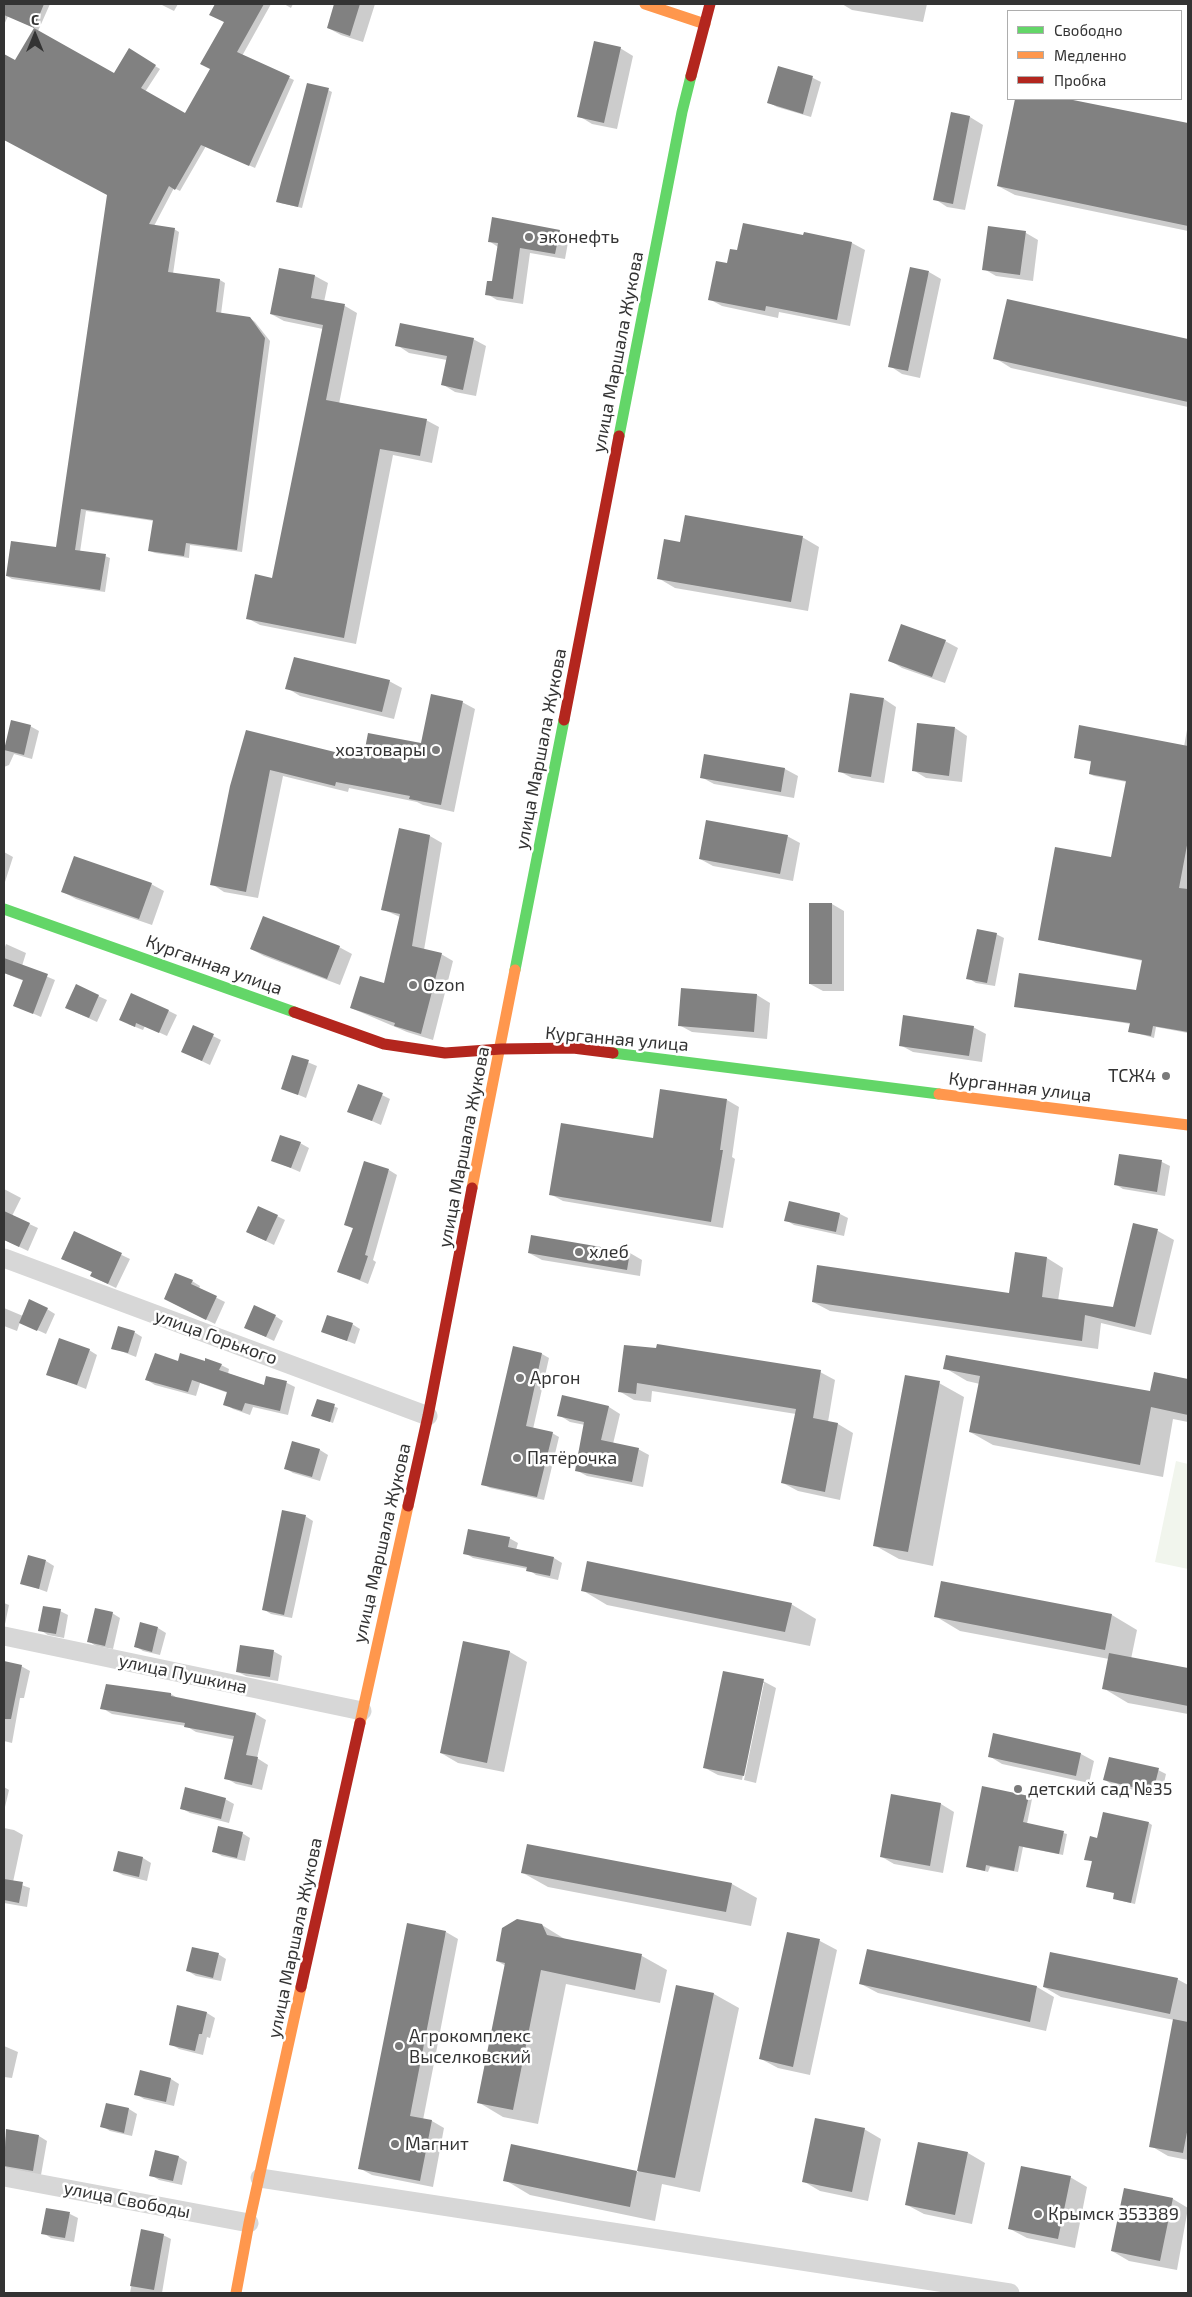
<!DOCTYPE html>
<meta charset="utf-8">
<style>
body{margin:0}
#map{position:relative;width:1192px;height:2297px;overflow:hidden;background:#fff;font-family:"Exo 2",sans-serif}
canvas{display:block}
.frame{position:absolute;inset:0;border:5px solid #333;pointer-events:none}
.legend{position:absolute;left:1007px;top:10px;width:175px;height:90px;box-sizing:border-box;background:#fff;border:1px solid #adadad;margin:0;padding:6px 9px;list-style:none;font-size:15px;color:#333}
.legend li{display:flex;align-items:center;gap:10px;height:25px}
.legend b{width:25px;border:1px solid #adadad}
.north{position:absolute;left:10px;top:10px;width:50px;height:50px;-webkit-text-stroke:4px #fff;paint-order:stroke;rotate:0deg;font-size:14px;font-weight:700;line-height:20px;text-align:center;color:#333}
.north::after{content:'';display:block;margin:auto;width:18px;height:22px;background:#333;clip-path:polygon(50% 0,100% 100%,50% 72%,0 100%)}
</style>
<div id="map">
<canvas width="1192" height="2297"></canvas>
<div class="frame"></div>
<ul class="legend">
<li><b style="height:6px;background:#63d668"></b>Свободно</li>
<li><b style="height:6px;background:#ff974d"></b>Медленно</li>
<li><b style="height:6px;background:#b3261e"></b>Пробка</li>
</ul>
<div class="north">С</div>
</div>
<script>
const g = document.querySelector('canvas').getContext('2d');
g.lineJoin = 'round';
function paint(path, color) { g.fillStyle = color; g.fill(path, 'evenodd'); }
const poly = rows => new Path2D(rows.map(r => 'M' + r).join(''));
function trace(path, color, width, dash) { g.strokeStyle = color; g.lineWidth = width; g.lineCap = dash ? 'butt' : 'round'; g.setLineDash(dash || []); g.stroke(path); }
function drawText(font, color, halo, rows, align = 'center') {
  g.font = font + ' "Exo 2",sans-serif'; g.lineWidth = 5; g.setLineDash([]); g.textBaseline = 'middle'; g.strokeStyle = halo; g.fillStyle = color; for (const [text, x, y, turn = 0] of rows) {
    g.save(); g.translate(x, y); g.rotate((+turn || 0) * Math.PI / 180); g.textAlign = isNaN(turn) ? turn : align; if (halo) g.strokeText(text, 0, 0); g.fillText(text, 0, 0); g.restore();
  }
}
const green = poly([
 [1176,1461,1188,1464,1188,1569,1155,1562]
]);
const shadow = poly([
 [4,4,50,4,38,31,114,74,134,53,160,69,145,92,186,115,212,69,225,22,211,14,217,4,271,4,242,56,294,80,255,168,206,146,180,191,174,188,154,226,174,229,179,232,173,274,220,280,225,283,221,314,250,318,255,322,270,341,242,552,190,545,189,558,155,553,150,551,154,521,86,511,80,552,105,556,110,558,105,592,12,579,7,576,57,548,109,195,4,139,4,55,15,62,35,28,8,16,4,25],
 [160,4,178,4,174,11],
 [284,4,293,4,291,8],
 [336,4,375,4,363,42,341,35,328,28],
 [842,4,927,4,923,22,852,10],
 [620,48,633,56,617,129,592,124,579,116],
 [778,68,813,78,821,82,811,117,777,107,768,102],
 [328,90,332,92,302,208,281,203],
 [1016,99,1062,99,1188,125,1188,231,1015,195,998,186],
 [952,114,970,117,983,125,965,210,947,207,935,199],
 [989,228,1026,233,1038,240,1033,281,996,276,984,269],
 [559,232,569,237,565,259,530,253,523,304,497,300,487,294,493,283,498,247,489,241],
 [805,234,852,243,865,250,850,326,779,312,778,318,722,306,709,299,728,265,738,252,804,237],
 [280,269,315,276,328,283,324,302,345,306,357,313,339,404,426,420,439,427,432,463,393,455,356,644,260,625,247,618,273,579,323,329,284,321,271,314],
 [929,272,941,279,920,378,902,374,890,366],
 [1008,300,1188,340,1188,407,1011,368,995,358],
 [473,339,486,346,476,396,455,392,442,384,447,360,409,353,397,345],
 [802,537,819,547,808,611,675,588,658,578,681,544],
 [945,641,958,648,945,683,902,668,889,660],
 [389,681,402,688,394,719,300,696,287,688],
 [884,699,896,707,884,783,852,778,839,771],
 [462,702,475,709,454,812,423,805,417,802,349,788,348,792,283,776,258,898,224,892,212,884,246,731,364,760,422,744],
 [1188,724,1188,1033,1156,1027,1154,1038,1129,1031,1131,1024,1016,1006,1137,991,1143,961,1039,940,1112,859,1127,782,1094,776,1090,774,1092,762,1075,758,1184,747],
 [30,726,39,731,32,759,14,754,9,765,4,767,4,744,6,746],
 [955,728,967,736,962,782,926,778,913,770],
 [705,755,785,769,798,776,794,798,714,784,701,777],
 [400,829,430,836,442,843,424,950,441,954,453,961,433,1040,407,1032,351,1008,385,985,400,917,382,909],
 [787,836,800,843,793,881,713,866,700,859],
 [4,852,13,857,4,885],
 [151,884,164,891,152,925,76,899,63,892],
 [832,904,844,911,844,991,823,991,810,984],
 [996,934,1004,938,995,986,976,983,968,978],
 [6,944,26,953,22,966,55,980,41,1017,14,1005,24,981,4,973,4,950],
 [339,947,352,954,340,985,264,956,251,949],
 [76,986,107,1000,97,1022,75,1012],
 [682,989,757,995,770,1003,767,1039,692,1032,679,1025],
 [169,1011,177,1015,167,1036,145,1026,143,1030,128,1024],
 [973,1027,986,1034,982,1062,913,1052,900,1045],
 [213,1036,221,1040,210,1065,191,1056],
 [293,1056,317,1066,306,1098,282,1088],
 [382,1095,390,1099,381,1125,349,1111],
 [727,1100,739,1107,732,1157,735,1159,723,1228,563,1201,550,1194],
 [300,1143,309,1148,300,1172,272,1160],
 [1120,1155,1162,1162,1170,1166,1165,1196,1123,1189,1115,1184],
 [389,1170,397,1175,373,1260,376,1262,368,1284,339,1272,354,1229,346,1225],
 [4,1189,21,1198,12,1216,38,1228,28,1251,5,1240,9,1230,4,1228],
 [840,1214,848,1218,844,1236,794,1225,786,1220],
 [277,1216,285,1220,274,1245,247,1232],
 [1134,1225,1158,1231,1174,1240,1151,1335,1101,1323,1098,1349,830,1311,813,1302,1010,1294,1016,1254,1047,1258,1063,1268,1058,1301,1114,1309],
 [74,1232,130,1259,116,1288,91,1276,93,1272],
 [529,1253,630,1253,642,1260,640,1276,542,1260],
 [192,1281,200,1286,199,1289,225,1302,215,1324,173,1303],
 [4,1308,23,1316,47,1309,55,1314,46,1334,20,1322,17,1331,4,1326],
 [275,1316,283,1321,274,1341,245,1327],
 [352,1324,360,1329,355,1344,323,1332],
 [134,1332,142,1337,136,1357,113,1348],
 [514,1348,542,1354,549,1358,533,1429,552,1433,559,1437,544,1500,490,1488,483,1484],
 [89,1350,97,1355,86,1389,48,1374],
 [657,1350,820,1372,835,1380,828,1422,838,1424,853,1433,840,1500,798,1491,783,1483,796,1414,652,1391,651,1402,634,1400,619,1391],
 [178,1362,205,1362,221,1365,229,1369,228,1374,265,1386,267,1378,287,1383,295,1387,288,1415,253,1407,250,1415,233,1409,225,1404,228,1393,200,1383,196,1396,155,1385,147,1380],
 [945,1368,1151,1392,1155,1373,1188,1380,1188,1422,1173,1419,1163,1477,993,1445,970,1432,980,1384,967,1381],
 [939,1383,964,1397,933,1566,899,1559,874,1545],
 [563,1397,609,1407,620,1414,613,1444,638,1449,649,1455,643,1487,587,1476,576,1470,585,1425,570,1422,559,1415],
 [318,1400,338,1408,333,1423,316,1417],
 [293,1442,320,1450,328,1455,320,1481,293,1473,285,1468],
 [305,1516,313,1521,292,1618,271,1614,263,1609],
 [509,1538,518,1543,516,1550,554,1558,562,1563,558,1580,536,1575,528,1569,473,1558,465,1553],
 [46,1561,54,1566,47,1592,22,1583],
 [582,1590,791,1604,816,1619,810,1646,607,1605],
 [4,1603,9,1605,5,1624,4,1624],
 [60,1611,68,1615,64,1638,48,1635,40,1630],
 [112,1613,120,1618,113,1649,96,1646,88,1641],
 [1112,1615,1137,1630,1131,1659,1188,1670,1188,1714,1128,1703,1103,1688,1109,1659,960,1631,935,1616],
 [158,1628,166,1633,160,1655,143,1651,135,1646],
 [464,1643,510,1652,527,1662,504,1772,458,1763,441,1753],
 [273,1651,282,1656,278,1681,246,1676,238,1672],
 [4,1662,21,1666,30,1671,24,1698,20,1698,12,1743,4,1741],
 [763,1681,776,1688,756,1783,744,1780,764,1683,762,1683,742,1780,718,1775,705,1768],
 [171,1694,179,1699,256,1714,266,1720,257,1758,268,1765,262,1790,236,1784,226,1778,235,1740,196,1732,186,1726,112,1714,102,1708],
 [994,1735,1081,1754,1094,1761,1089,1783,1002,1764,989,1756],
 [1158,1770,1166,1774,1161,1796,1113,1785,1105,1780],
 [4,1787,9,1790,5,1807,4,1807],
 [892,1796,941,1804,954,1812,943,1873,894,1864,882,1857],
 [1028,1797,1032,1799,1027,1824,1067,1834,1063,1855,1023,1847,1018,1872,990,1867,988,1872,968,1867],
 [225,1799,234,1804,229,1823,190,1813,181,1808],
 [1149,1823,1152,1825,1135,1904,1118,1900,1114,1898,1115,1893,1088,1886,1093,1862,1086,1859,1098,1839],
 [4,1828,14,1830,23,1835,13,1882,30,1888,27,1907,4,1903],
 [242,1833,250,1838,245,1861,222,1856,213,1851],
 [119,1853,143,1858,151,1863,147,1881,123,1875,115,1871],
 [523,1873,732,1884,757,1898,751,1926,548,1887],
 [542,1925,568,1941,642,1956,667,1970,660,2003,566,1984,538,2124,503,2117,478,2102,506,1966,497,1961],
 [446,1932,458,1939,423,2120,432,2121,444,2128,433,2187,372,2175,359,2168],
 [788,1934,820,1941,837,1950,810,2075,778,2068,761,2059],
 [868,1950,1037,1987,1054,1997,1046,2031,878,1993,861,1984],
 [218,1954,226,1959,221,1981,196,1976,188,1971],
 [1177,1979,1188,1985,1188,2160,1168,2156,1151,2146,1174,2020,1061,1997,1044,1987],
 [677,1986,714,1994,739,2008,700,2192,662,2184,655,2221,530,2195,505,2180,512,2146,638,2172],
 [178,2006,207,2013,215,2018,210,2038,207,2037,203,2055,179,2049,171,2044],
 [4,2046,18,2052,12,2078,4,2077],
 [141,2072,171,2079,179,2084,174,2106,144,2099,136,2094],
 [107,2105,129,2109,137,2114,132,2136,110,2131,102,2126],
 [864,2129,881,2139,868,2201,820,2191,803,2181],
 [7,2130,39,2136,47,2141,41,2175,9,2169,4,2167,4,2148],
 [156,2152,179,2157,187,2162,182,2185,159,2180,151,2175],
 [968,2153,985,2163,972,2224,924,2214,907,2205],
 [1070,2177,1087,2187,1075,2248,1027,2238,1010,2229],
 [1173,2199,1188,2208,1177,2270,1129,2261,1112,2251],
 [47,2209,70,2214,78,2218,74,2242,51,2238,43,2233],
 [142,2231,163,2235,171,2239,162,2293,130,2293]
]);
const building = poly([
 [4,4,44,4,34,28,4,15],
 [215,4,264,4,237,52,290,76,249,166,201,145,175,190,169,186,149,224,175,228,168,272,220,279,216,312,250,317,265,338,237,550,186,543,184,556,148,551,153,520,81,509,75,550,106,554,100,590,6,576,11,541,56,547,107,195,4,140,4,54,15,60,34,28,114,73,129,48,156,65,141,88,185,113,210,69,200,64,224,22,209,15],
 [334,4,360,4,350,36,327,28],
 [594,41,621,47,604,123,577,117],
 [778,66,813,76,803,114,767,103],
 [307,83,329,88,298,207,276,202],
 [1015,99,1068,99,1188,123,1188,226,997,186],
 [951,112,970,116,953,204,933,200],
 [492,217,560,230,555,254,520,248,513,299,485,295,487,281,492,281,498,243,488,242],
 [743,223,803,235,804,232,852,242,837,320,766,306,765,311,708,300,716,261,727,263,730,249,737,250],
 [988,226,1026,231,1020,275,982,270],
 [910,267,929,271,908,371,888,367],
 [279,268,315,275,311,298,345,304,326,400,427,419,420,456,380,449,344,638,246,619,255,574,272,578,323,325,270,314],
 [1007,299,1188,339,1188,402,993,359],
 [400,323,474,338,463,390,441,385,447,356,395,346],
 [685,515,803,536,791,602,657,579,664,539,680,542],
 [901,624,946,640,932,677,888,661],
 [294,657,390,680,382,712,285,689],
 [850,693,884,698,871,777,838,772],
 [431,694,463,701,441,805,409,799,410,796,336,782,335,786,270,770,246,892,210,885,230,786,246,730,363,759,368,733,421,743],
 [11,720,31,725,24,755,4,750],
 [917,723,955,727,949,776,912,771],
 [1079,725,1188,746,1188,840,1179,888,1188,889,1188,1032,1153,1026,1151,1036,1128,1032,1130,1023,1014,1007,1019,973,1136,990,1142,960,1038,940,1055,847,1111,857,1126,781,1089,774,1091,761,1074,758],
 [704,754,785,768,781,792,700,778],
 [706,820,788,835,780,874,699,859],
 [399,828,430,835,412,946,442,953,421,1034,394,1026,395,1023,350,1008,360,976,384,983,400,914,381,910],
 [74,856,152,883,139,919,61,892],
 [809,903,832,903,832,984,809,984],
 [263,916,340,946,327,979,250,949],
 [977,929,997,933,987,983,966,979],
 [4,958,48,974,33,1014,13,1006,23,980,4,973],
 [76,984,99,995,89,1018,65,1008],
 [681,988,757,994,754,1032,678,1026],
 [131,993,169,1010,159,1033,136,1023,135,1027,119,1020],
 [903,1015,974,1026,969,1056,899,1046],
 [193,1025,214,1034,202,1061,181,1052],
 [292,1055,309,1060,298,1095,281,1089],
 [358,1084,383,1093,372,1121,347,1112],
 [660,1089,727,1099,720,1150,723,1150,711,1222,549,1195,561,1123,653,1138],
 [280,1135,301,1142,291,1168,271,1161],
 [1119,1154,1162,1160,1157,1192,1114,1185],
 [364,1161,389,1169,365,1255,368,1256,360,1280,337,1272,353,1228,344,1225],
 [789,1201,840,1213,836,1232,784,1221],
 [258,1206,278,1215,266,1241,246,1232],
 [4,1211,30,1223,19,1247,4,1240],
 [1133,1223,1158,1229,1135,1327,1085,1315,1082,1341,812,1302,817,1265,1009,1293,1015,1252,1047,1257,1042,1297,1113,1307],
 [74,1231,122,1253,108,1284,90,1276,92,1272,61,1259],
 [531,1235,630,1252,627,1270,528,1253],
 [175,1273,193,1280,191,1284,217,1296,206,1320,164,1299],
 [29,1299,48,1308,37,1331,19,1323],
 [254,1305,276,1315,266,1337,244,1328],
 [327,1315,353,1323,347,1341,321,1332],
 [118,1326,135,1331,128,1353,111,1349],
 [59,1338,90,1349,77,1385,46,1375],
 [657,1344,821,1370,813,1418,838,1423,825,1492,781,1483,796,1409,637,1383,636,1394,618,1392,624,1345,656,1348],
 [513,1346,542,1353,526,1426,553,1432,537,1497,481,1485],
 [155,1353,178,1361,180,1353,205,1361,205,1358,222,1364,219,1370,264,1385,266,1376,287,1381,280,1411,245,1403,242,1411,223,1405,227,1392,192,1380,188,1392,145,1380],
 [946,1355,1150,1391,1154,1372,1188,1379,1188,1415,1151,1407,1140,1465,969,1432,980,1376,943,1369],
 [905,1375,940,1381,908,1552,873,1546],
 [562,1395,609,1406,601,1440,639,1448,632,1482,575,1471,584,1422,557,1416],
 [317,1399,335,1404,330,1422,311,1416],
 [292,1441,320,1449,312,1477,284,1469],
 [282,1510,306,1515,284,1615,262,1610],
 [468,1529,510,1537,508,1547,554,1557,550,1576,526,1571,527,1567,463,1554],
 [28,1555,46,1560,39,1589,20,1584],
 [587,1561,792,1603,785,1632,581,1591],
 [941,1581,1112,1614,1105,1650,934,1617],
 [43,1606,61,1609,56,1634,38,1631],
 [95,1608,113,1612,105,1646,87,1642],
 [140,1622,158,1627,152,1652,134,1647],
 [463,1641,510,1651,487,1763,440,1753],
 [240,1645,274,1650,270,1677,236,1672],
 [1109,1653,1188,1668,1188,1706,1102,1689],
 [4,1661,22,1665,11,1719,4,1719],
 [723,1671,764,1679,744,1776,703,1768],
 [106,1684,171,1693,171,1696,256,1713,246,1755,258,1757,252,1785,224,1779,234,1736,184,1727,185,1723,100,1709],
 [993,1733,1081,1753,1076,1776,988,1757],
 [1109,1757,1159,1768,1153,1792,1103,1780],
 [982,1786,1029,1796,1023,1822,1064,1831,1059,1854,1019,1846,1014,1871,986,1865,985,1871,966,1867],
 [185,1787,226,1798,221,1819,180,1809],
 [891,1794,941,1803,930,1866,880,1857],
 [1103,1812,1149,1822,1131,1903,1113,1899,1114,1893,1086,1887,1092,1861,1084,1860,1090,1836,1097,1838],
 [218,1826,243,1832,237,1858,212,1852],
 [527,1844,732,1883,726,1912,521,1873],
 [118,1851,143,1857,139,1877,113,1871],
 [4,1879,23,1882,19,1903,4,1900],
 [517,1919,542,1924,547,1935,642,1954,635,1990,541,1970,513,2110,477,2103,505,1963,496,1961,502,1928],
 [407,1923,446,1931,410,2116,432,2120,420,2181,358,2169],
 [787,1932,820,1939,793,2067,759,2059],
 [192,1947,219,1953,213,1978,186,1971],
 [867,1949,1037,1986,1030,2022,859,1984],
 [1050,1952,1178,1978,1170,2014,1043,1987],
 [676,1985,714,1993,675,2178,637,2171],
 [177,2005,207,2012,202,2034,199,2034,195,2051,169,2045],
 [1173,2019,1188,2022,1188,2127,1183,2153,1149,2147],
 [140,2070,171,2078,166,2102,134,2095],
 [106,2103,129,2108,124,2133,100,2127],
 [815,2118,865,2128,852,2192,802,2182],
 [6,2129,39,2135,33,2171,4,2166],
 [918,2142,968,2152,955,2215,905,2205],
 [511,2144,637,2171,630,2207,503,2181],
 [155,2150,179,2156,173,2181,149,2176],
 [1021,2166,1071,2176,1058,2239,1008,2229],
 [1124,2188,1173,2198,1160,2261,1111,2251],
 [46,2208,70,2212,65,2238,41,2234],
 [141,2229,164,2234,154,2290,130,2286]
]);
const street = poly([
 [4,1258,428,1416],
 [4,1636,362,1711],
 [4,2177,249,2223],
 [260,2178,1010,2293]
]);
const fast = poly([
 [619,436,682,112,691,76],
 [4,909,294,1012],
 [515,970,564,720],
 [613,1053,939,1094]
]);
const slow = poly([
 [645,4,705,24],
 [939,1094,1188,1125],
 [472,1188,515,970],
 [360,1723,408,1506],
 [236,2293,249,2223,301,1987]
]);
const jam = poly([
 [691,76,710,4],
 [564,720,619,436],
 [294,1012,384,1044,445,1053,501,1049,573,1048,613,1053],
 [408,1506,428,1416,472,1188],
 [301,1987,360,1723]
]);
const markers = [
 [529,237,5,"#7a7a7a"],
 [436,750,5,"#7a7a7a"],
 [413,985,5,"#7a7a7a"],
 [1166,1076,5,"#7a7a7a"],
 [579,1252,5,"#7a7a7a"],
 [520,1378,5,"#7a7a7a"],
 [517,1458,5,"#7a7a7a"],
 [1018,1789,5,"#7a7a7a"],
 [399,2046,5,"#7a7a7a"],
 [395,2144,5,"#7a7a7a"],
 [1038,2214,5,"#7a7a7a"]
];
const poiNames = [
 ["эконефть",539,237],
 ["хозтовары",426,750,"right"],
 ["Ozon",423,985],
 ["ТСЖ4",1156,1076,"right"],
 ["хлеб",589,1252],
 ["Аргон",530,1378],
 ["Пятёрочка",527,1458],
 ["детский сад №35",1028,1789],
 ["Агрокомплекс",409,2036],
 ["Выселковский",409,2057],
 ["Магнит",405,2144],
 ["Крымск 353389",1048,2214]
];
const streetNames = [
 ["улица Маршала Жукова",618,352,-79],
 ["улица Маршала Жукова",541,749,-79],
 ["Курганная улица",214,965,20],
 ["Курганная улица",617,1039,5],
 ["Курганная улица",1020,1087,7],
 ["улица Маршала Жукова",464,1147,-79],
 ["улица Горького",216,1337,20],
 ["улица Маршала Жукова",382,1543,-77],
 ["улица Пушкина",183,1674,12],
 ["улица Маршала Жукова",295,1938,-78],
 ["улица Свободы",127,2200,11]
];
paint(green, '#f1f5ed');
paint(shadow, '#0003');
paint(building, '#818181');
trace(street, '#d7d7d7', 19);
trace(fast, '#63d668', 11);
trace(slow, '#ff974d', 11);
trace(jam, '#b3261e', 11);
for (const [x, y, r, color] of markers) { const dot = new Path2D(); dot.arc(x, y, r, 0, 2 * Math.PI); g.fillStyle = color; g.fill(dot); trace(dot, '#fff', 2); }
drawText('18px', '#333', '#fff', poiNames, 'left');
drawText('18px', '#333', '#fff', streetNames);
</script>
